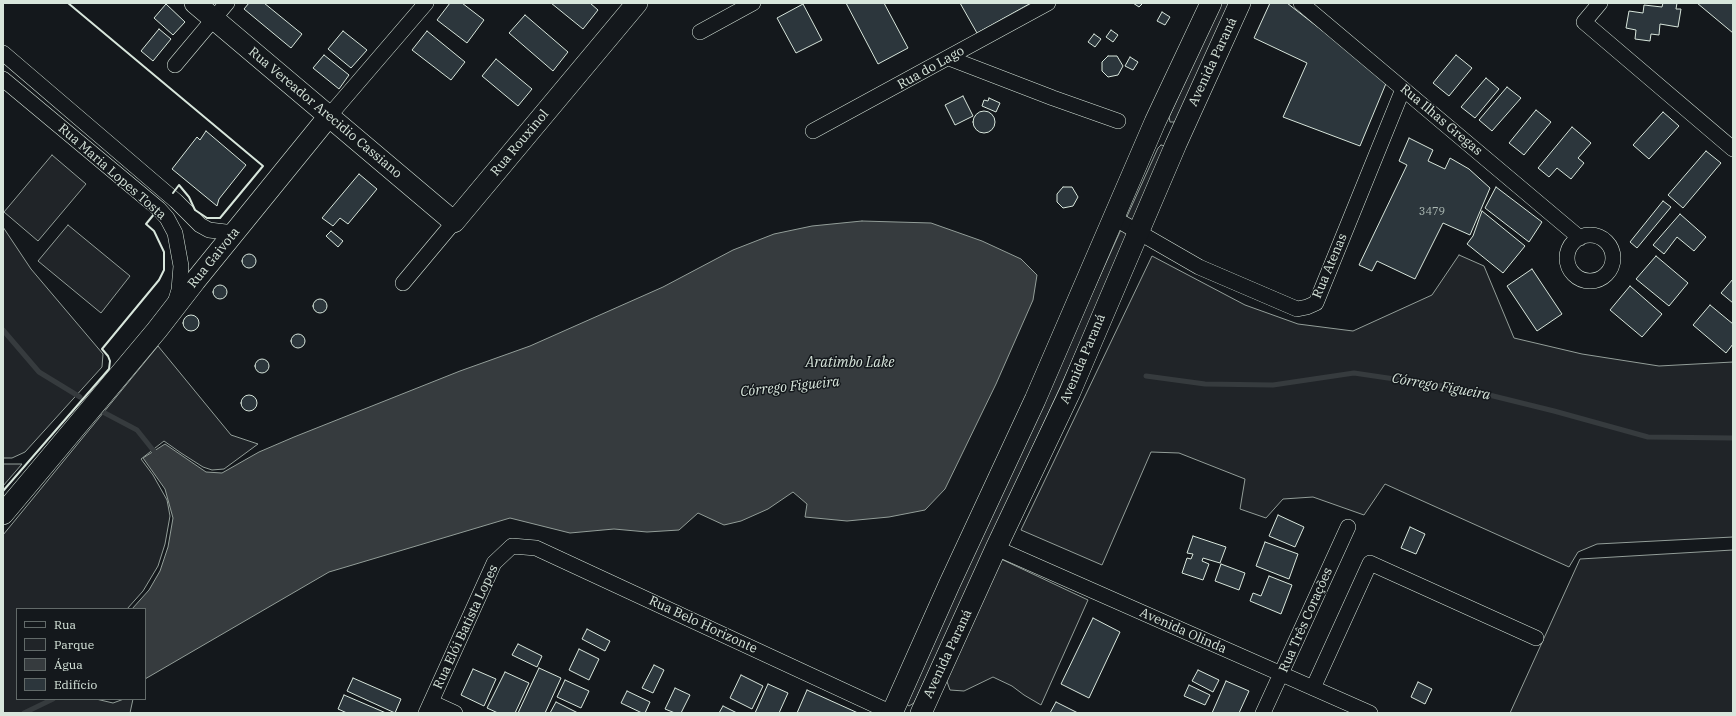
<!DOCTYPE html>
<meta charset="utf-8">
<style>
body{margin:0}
#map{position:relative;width:1736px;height:716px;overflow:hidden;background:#14181c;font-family:"IBM Plex Serif",serif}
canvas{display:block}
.frame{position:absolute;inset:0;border:4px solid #d8e6dc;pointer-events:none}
.legend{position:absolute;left:16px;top:608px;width:130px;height:92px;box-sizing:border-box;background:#14181c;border:1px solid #626a69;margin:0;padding:5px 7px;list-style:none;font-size:12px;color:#d8e6dc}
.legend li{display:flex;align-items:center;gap:8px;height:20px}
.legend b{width:20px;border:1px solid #626a69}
</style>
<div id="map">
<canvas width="1736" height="716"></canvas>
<div class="frame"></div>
<ul class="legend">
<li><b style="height:5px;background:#14181c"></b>Rua</li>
<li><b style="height:11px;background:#202428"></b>Parque</li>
<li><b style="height:11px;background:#363b3e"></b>Água</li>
<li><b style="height:11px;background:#2c363c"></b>Edifício</li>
</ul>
</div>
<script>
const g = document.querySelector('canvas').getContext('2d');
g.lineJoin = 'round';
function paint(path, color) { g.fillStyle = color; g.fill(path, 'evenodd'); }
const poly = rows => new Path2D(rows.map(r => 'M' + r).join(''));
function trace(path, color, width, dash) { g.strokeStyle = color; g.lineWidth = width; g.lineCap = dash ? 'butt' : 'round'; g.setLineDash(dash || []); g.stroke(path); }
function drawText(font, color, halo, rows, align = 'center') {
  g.font = font + ' "IBM Plex Serif",serif'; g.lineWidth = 3; g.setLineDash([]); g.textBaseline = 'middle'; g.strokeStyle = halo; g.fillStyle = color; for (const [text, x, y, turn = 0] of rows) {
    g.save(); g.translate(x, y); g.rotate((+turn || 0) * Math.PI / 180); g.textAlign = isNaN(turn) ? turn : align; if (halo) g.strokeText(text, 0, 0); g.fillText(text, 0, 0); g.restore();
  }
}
const green = poly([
 [1221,3,1230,3,1175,122,1170,122,1169,117,1221,3],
 [1161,145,1165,146,1167,150,1058,392,914,703,909,706,906,704,1158,148,1161,145],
 [52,155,86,184,38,241,4,212,52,155],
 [68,225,130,276,101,313,38,261,68,225],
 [3,227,31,269,103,354,102,367,25,452,12,458,3,458,3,227],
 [1459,255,1484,266,1514,338,1582,354,1659,366,1733,362,1733,537,1597,544,1578,552,1569,567,1385,484,1364,515,1313,497,1283,499,1266,518,1240,509,1245,479,1179,453,1151,452,1102,565,1021,530,1152,256,1245,305,1298,324,1353,331,1432,295,1459,255],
 [158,346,231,435,258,444,224,469,212,470,203,467,181,453,164,441,141,459,153,475,167,500,170,516,165,544,158,566,143,591,127,609,17,609,17,699,96,699,113,703,124,699,133,699,130,713,3,713,3,535,158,346],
 [3,464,22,464,3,486,3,464],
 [1733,550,1733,713,1510,713,1580,559,1733,550],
 [1001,559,1088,600,1041,705,1024,695,1012,686,993,677,964,691,950,690,946,679,1001,559]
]);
const water = poly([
 [862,221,931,223,982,241,1021,259,1037,275,1033,300,996,384,945,489,925,510,889,517,847,521,805,517,807,504,793,492,768,509,741,521,724,525,698,513,679,530,647,532,614,529,570,533,510,518,329,572,145,679,145,609,132,609,149,590,160,571,168,547,173,518,165,489,143,458,165,444,206,472,222,473,259,452,294,437,460,371,530,346,663,287,733,250,774,234,812,226,862,221]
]);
const stream = poly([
 [3,330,39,372,80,397],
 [1146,376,1205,384,1273,385,1354,373,1469,390,1554,411,1648,437,1733,438],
 [101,411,137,430,157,455],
 [24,713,53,699]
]);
const building = poly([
 [249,3,264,3,302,34,291,48,244,9,249,3],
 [450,3,462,3,484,20,467,43,437,20,450,3],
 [551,3,590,3,598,10,583,29,551,3],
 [846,3,884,3,908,48,878,64,846,3],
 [960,3,1031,3,977,33,960,3],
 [1133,3,1143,3,1139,7,1133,3],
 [1270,3,1287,3,1387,81,1360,146,1283,117,1307,63,1254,38,1270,3],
 [1663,3,1677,3,1676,9,1681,9,1678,27,1660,24,1659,35,1651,34,1650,41,1635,39,1636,30,1626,28,1629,11,1643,13,1644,5,1662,7,1663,3],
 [1697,3,1733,3,1733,33,1697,3],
 [166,4,185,22,173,35,154,18,166,4],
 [803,4,822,40,796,53,777,18,803,4],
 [1162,12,1170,17,1165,25,1157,21,1162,12],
 [525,15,568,52,553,71,509,33,525,15],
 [159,29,171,39,153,61,141,51,159,29],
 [1111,30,1118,35,1113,42,1106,37,1111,30],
 [343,31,367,50,351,68,328,49,343,31],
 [427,31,465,62,451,80,412,50,427,31],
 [1094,34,1101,39,1095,47,1088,42,1094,34],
 [324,55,349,75,339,89,313,68,324,55],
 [1456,55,1472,68,1449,96,1433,83,1456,55],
 [1108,56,1117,56,1123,66,1118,75,1108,77,1102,71,1102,62,1108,56],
 [1130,57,1138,62,1133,70,1125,66,1130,57],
 [496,59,532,89,518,106,482,76,496,59],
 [1486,78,1499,89,1475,118,1461,107,1486,78],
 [1507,87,1521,98,1492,131,1479,120,1507,87],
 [963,96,973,116,955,125,945,105,963,96],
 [989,98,1000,103,996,112,982,106,984,100,988,101,989,98],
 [1536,110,1551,122,1524,155,1509,143,1536,110],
 '973 122a11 11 0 1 1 22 0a11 11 0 1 1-22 0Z',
 [1663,112,1679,126,1649,159,1633,145,1663,112],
 [1572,127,1591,143,1578,158,1584,163,1571,179,1557,168,1549,177,1538,168,1572,127],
 [206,131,246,165,219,199,217,206,172,169,197,137,200,140,206,131],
 [1409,138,1433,150,1428,161,1445,169,1450,158,1469,169,1490,188,1470,235,1443,223,1415,279,1377,261,1372,271,1359,265,1407,165,1399,161,1409,138],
 [1706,151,1721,163,1683,208,1668,195,1706,151],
 [359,174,377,189,348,224,340,218,333,226,322,218,359,174],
 [1063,187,1072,187,1078,197,1073,206,1063,208,1057,202,1057,194,1063,187],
 [1496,187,1542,222,1529,242,1485,208,1496,187],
 [1663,201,1671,207,1637,248,1630,242,1663,201],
 [1482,211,1525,246,1503,273,1467,244,1473,236,1482,211],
 [1680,214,1706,237,1694,251,1677,237,1664,254,1653,245,1680,214],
 [331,231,343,241,338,247,326,236,331,231],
 '242 261a7 7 0 1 1 14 0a7 7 0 1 1-14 0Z',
 [1656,256,1688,283,1669,306,1636,279,1656,256],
 [1532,269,1562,314,1537,331,1507,286,1532,269],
 [1733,279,1733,303,1721,293,1733,279],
 '213 292a7 7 0 1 1 14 0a7 7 0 1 1-14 0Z',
 [1630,286,1662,314,1642,337,1610,310,1630,286],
 '313 306a7 7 0 1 1 14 0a7 7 0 1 1-14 0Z',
 [1710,305,1733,324,1733,344,1726,353,1693,325,1710,305],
 '183 323a8 8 0 1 1 16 0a8 8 0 1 1-16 0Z',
 '291 341a7 7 0 1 1 14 0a7 7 0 1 1-14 0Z',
 '255 366a7 7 0 1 1 14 0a7 7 0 1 1-14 0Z',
 '241 403a8 8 0 1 1 16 0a8 8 0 1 1-16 0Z',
 [1278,515,1304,527,1295,547,1269,536,1278,515],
 [1410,527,1425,534,1416,554,1401,548,1410,527],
 [1193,536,1226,547,1220,563,1203,558,1202,561,1209,564,1203,580,1182,573,1187,558,1191,559,1193,554,1187,553,1193,536],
 [1265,542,1298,554,1289,579,1256,566,1265,542],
 [1221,564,1245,573,1239,590,1215,581,1221,564],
 [1269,576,1292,585,1281,614,1250,601,1253,593,1261,596,1269,576],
 [1093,618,1120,632,1089,698,1061,684,1093,618],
 [587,629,610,641,605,651,582,639,587,629],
 [518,644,542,656,537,667,512,655,518,644],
 [579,649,599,659,589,680,569,670,579,649],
 [654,665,664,670,653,693,642,688,654,665],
 [539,668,561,678,545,713,518,713,539,668],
 [473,669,496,679,484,706,461,695,473,669],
 [1198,670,1219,680,1213,692,1192,681,1198,670],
 [505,672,529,683,515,713,498,713,487,708,505,672],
 [741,675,763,686,752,709,730,698,741,675],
 [353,678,401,699,395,713,347,691,353,678],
 [565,680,589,691,581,708,557,697,565,680],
 [1226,681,1249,691,1239,713,1212,713,1226,681],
 [1418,682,1432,689,1425,704,1411,697,1418,682],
 [768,684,788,693,779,713,755,713,768,684],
 [1189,685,1210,695,1205,705,1184,696,1189,685],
 [675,688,690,695,681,713,675,713,665,709,675,688],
 [807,690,858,713,797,713,807,690],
 [627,691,650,702,645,713,642,713,621,703,627,691],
 [344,695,386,713,347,713,338,709,344,695],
 [556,702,578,713,550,713,556,702],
 [1056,702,1078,713,1050,713,1056,702],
 [723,706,737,713,719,713,723,706]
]);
const street = poly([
 [1301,3,1580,238],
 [1600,3,1584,22,1733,149],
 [700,32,753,3],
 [3,53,176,201,200,225,209,230,234,233],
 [949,58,1053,98,1118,121],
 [175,65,227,3],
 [3,79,159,209,167,218,175,233,181,266,179,290,175,303],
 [329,116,426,3],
 [813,131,1048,3],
 [1114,218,1199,267,1297,309,1307,307,1316,303,1403,89],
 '1567 258a23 23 0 1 1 46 0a23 23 0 1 1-46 0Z',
 [403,283,454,222],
 [996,548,1370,713],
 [1313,688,1370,563,1536,638],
 [431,702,455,713],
 [426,713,494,563,512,546,536,548,892,713],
 [1263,713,1348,527]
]);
const secondary = poly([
 [195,3,454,222,637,3],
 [3,514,157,330,195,281,329,116],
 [892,713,949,585,1035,400,1155,122,1211,3],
 [921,713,996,548,1070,392,1176,144,1240,3]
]);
const wall = poly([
 [68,3,263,166,220,218,207,218,195,210,189,197,179,185,173,193],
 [3,491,109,369,110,361,108,356,102,349,159,280,164,270,164,252,154,231,146,224,155,213]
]);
const numberNames = [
 ["3479",1432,212]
];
const streetNames = [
 ["Avenida Paraná",1213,62,-65],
 ["Rua do Lago",931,68,-29],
 ["Rua Vereador Arecidio Cassiano",325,113,40],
 ["Rua Ilhas Gregas",1441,120,40],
 ["Rua Rouxinol",520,143,-50],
 ["Rua Maria Lopes Tosta",112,172,41],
 ["Rua Gaivota",214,258,-51],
 ["Rua Atenas",1330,266,-67],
 ["Avenida Paraná",1083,359,-67],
 ["Rua Três Corações",1306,620,-66],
 ["Rua Belo Horizonte",703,625,25],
 ["Rua Elói Batista Lopes",466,627,-65],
 ["Avenida Olinda",1183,631,24],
 ["Avenida Paraná",948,654,-65]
];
const waterNames = [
 ["Aratimbo Lake",850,363],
 ["Córrego Figueira",790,387,-6],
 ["Córrego Figueira",1441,387,10]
];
paint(green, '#202428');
trace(green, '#939e99', 1);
paint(water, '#363b3e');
trace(water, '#939e99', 1);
trace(stream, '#363b3e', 5);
paint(building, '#2c363c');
trace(building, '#d8e6dc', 1);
trace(street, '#d8e6dc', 16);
trace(secondary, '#d8e6dc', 22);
trace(street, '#14181c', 15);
trace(secondary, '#14181c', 21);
trace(wall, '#d8e6dc', 2);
drawText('11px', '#adbab4', null, numberNames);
drawText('13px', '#d8e6dc', '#14181c', streetNames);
drawText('italic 14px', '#d8e6dc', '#14181c', waterNames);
</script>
